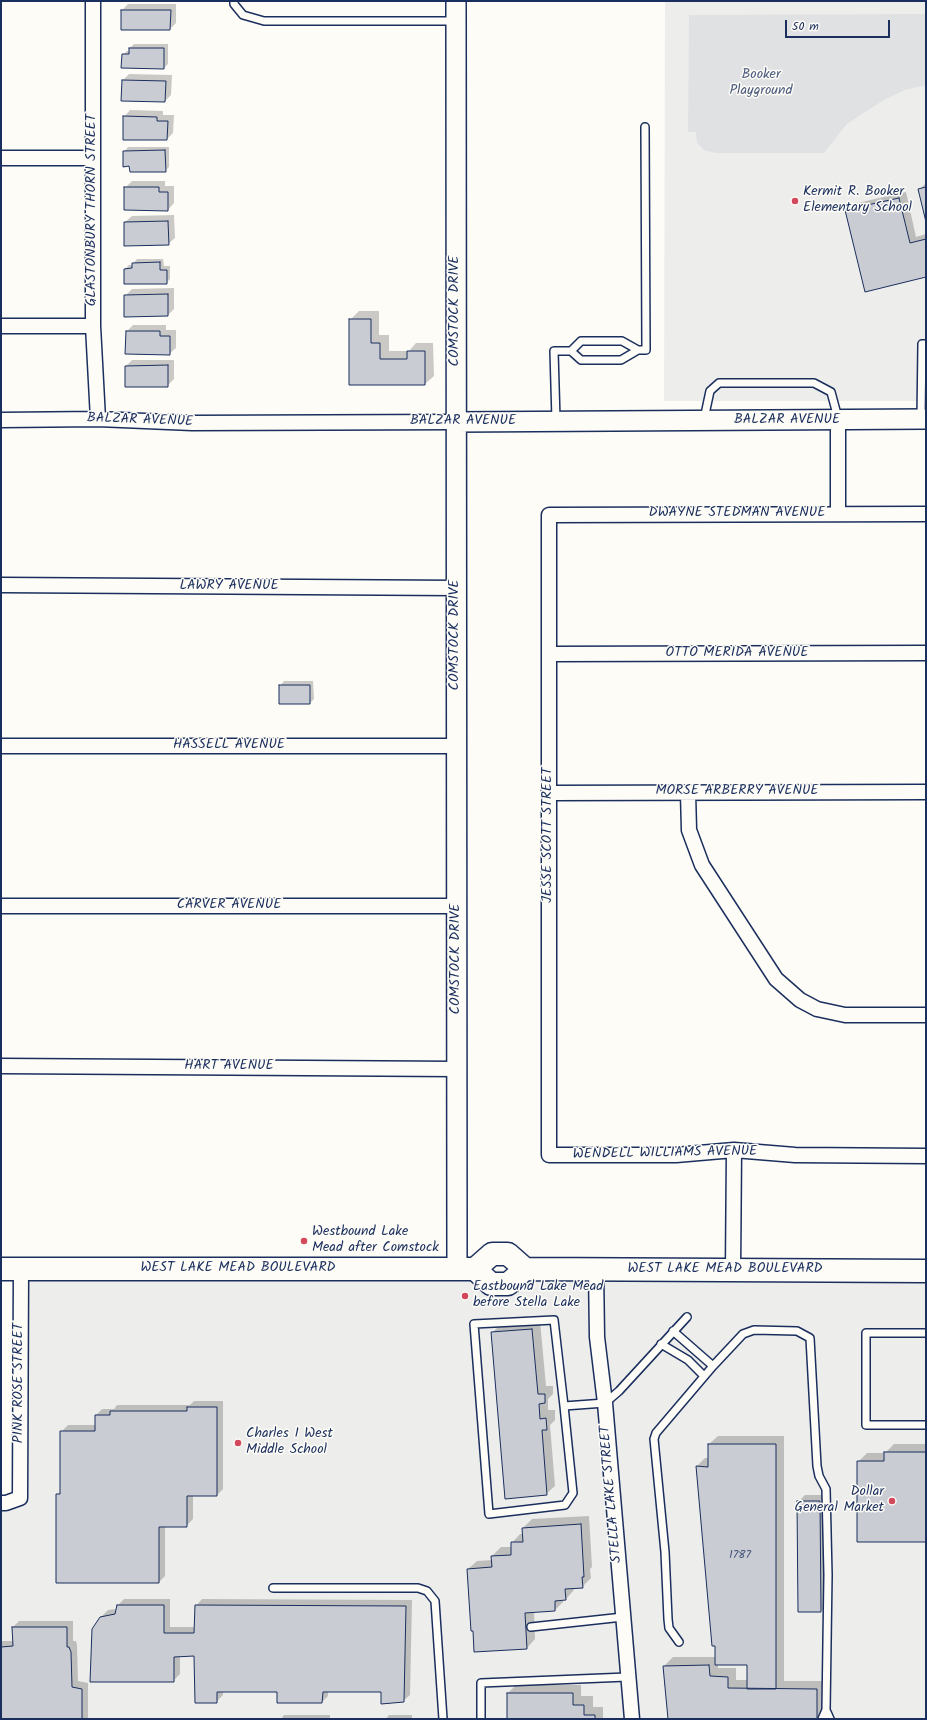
<!DOCTYPE html>
<style>
body{margin:0}
#map{position:relative;width:927px;height:1720px;overflow:hidden;background:#fdfcf7;font-family:Kalam,sans-serif}
canvas{display:block}
.frame{position:absolute;inset:0;border:2px solid #1b2f5e;pointer-events:none}
.scale{position:absolute;left:785px;top:20px;width:105px;height:18px;box-sizing:border-box;border:2px solid #1b2f5e;border-top:0;padding-left:5px;font-size:12px;line-height:14px;white-space:nowrap;color:#1b2f5e;-webkit-text-stroke:3px #fdfcf7;paint-order:stroke}
</style>
<div id="map">
<canvas width="927" height="1720"></canvas>
<div class="frame"></div>
<div class="scale">50 m</div>
</div>
<script>
const g = document.querySelector('canvas').getContext('2d');
g.lineJoin = 'round';
function paint(path, color) { g.fillStyle = color; g.fill(path, 'evenodd'); }
const poly = rows => new Path2D(rows.map(r => 'M' + r).join(''));
function trace(path, color, width, dash) { g.strokeStyle = color; g.lineWidth = width; g.lineCap = dash ? 'butt' : 'round'; g.setLineDash(dash || []); g.stroke(path); }
function drawText(font, color, halo, rows, align = 'center') {
  g.font = font + ' Kalam,sans-serif'; g.lineWidth = 3; g.setLineDash([]); g.textBaseline = 'middle'; g.strokeStyle = halo; g.fillStyle = color; for (const [text, x, y, turn = 0] of rows) {
    g.save(); g.translate(x, y); g.rotate((+turn || 0) * Math.PI / 180); g.textAlign = isNaN(turn) ? turn : align; if (halo) g.strokeText(text, 0, 0); g.fillText(text, 0, 0); g.restore();
  }
}
const built = poly([
 [665,1,926,1,926,401,664,401],
 [21,1269,926,1271,926,1719,1,1719,1,1503,20,1498]
]);
const green = poly([
 [926,14,926,85,905,90,884,100,865,112,847,124,824,153,715,153,704,150,697,143,696,132,688,132,689,15]
]);
const shadow = poly([
 [128,4,176,4,176,23,170,29,122,10],
 [134,44,168,44,168,64,164,68,123,55,127,51,130,51,130,48],
 [129,74,172,75,171,95,165,101,123,80],
 [130,110,163,111,163,115,174,115,173,133,167,139,124,117],
 [128,147,169,147,169,167,165,171,130,165,124,152],
 [132,181,165,181,165,186,174,186,174,203,168,210,125,188],
 [926,183,925,187,926,218,919,190],
 [906,192,916,237,926,234,926,276,846,211,853,204],
 [174,215,175,238,168,244,125,222,132,216],
 [137,259,163,259,164,266,170,266,170,279,166,283,125,269,129,265,132,265],
 [174,288,174,309,168,315,125,296,132,289],
 [359,311,379,311,379,335,389,335,389,351,409,351,416,343,433,343,434,376,425,384,350,384,350,320],
 [133,325,166,325,166,330,176,330,176,348,169,354,127,331],
 [132,360,174,360,174,379,167,386,126,366],
 [284,681,313,681,314,699,310,703,280,686],
 [540,1321,546,1386,553,1386,553,1394,548,1399,548,1410,555,1410,555,1420,550,1425,555,1486,546,1494,492,1333,501,1324],
 [194,1401,223,1401,223,1489,217,1495,193,1495,193,1519,186,1526,165,1526,165,1576,159,1582,57,1495,61,1491,61,1432,68,1425,96,1425,96,1415,102,1409,114,1409,117,1405,190,1405],
 [718,1436,784,1436,784,1681,825,1681,825,1719,669,1719,664,1666,673,1657,716,1657,716,1644,697,1466,705,1458,709,1458,709,1444],
 [718,1664,748,1664,748,1680,736,1680,736,1668,718,1668],
 [894,1444,926,1444,926,1541,858,1462,867,1453,885,1453],
 [805,1495,826,1495,827,1605,821,1611,798,1502],
 [589,1516,592,1567,590,1569,591,1578,582,1587,574,1588,574,1590,566,1599,563,1599,563,1602,555,1610,534,1611,535,1639,527,1648,468,1569,477,1561,493,1560,492,1556,501,1547,512,1547,512,1543,520,1534,524,1534,523,1528,532,1519],
 [124,1599,170,1599,170,1627,195,1627,196,1606,202,1599,412,1600,410,1695,403,1701,382,1691,328,1691,328,1696,322,1702,278,1691,223,1691,223,1695,216,1702,195,1655,180,1656,180,1674,173,1681,101,1617,108,1610,117,1609,118,1605],
 [19,1621,73,1621,73,1641,76,1641,77,1645,78,1681,88,1683,88,1719,1,1719,1,1641,14,1641,13,1627],
 [516,1685,581,1685,581,1696,593,1696,593,1707,603,1707,603,1719,508,1719,508,1693],
 [284,1715,330,1715,330,1719,281,1719],
 [389,1715,412,1715,412,1719,386,1719]
]);
const building = poly([
 [121,10,171,10,170,30,121,30,121,10],
 [129,48,164,48,164,69,121,68,122,54,129,54,129,48],
 [122,80,166,81,165,102,121,101,122,80],
 [123,116,157,117,157,121,168,121,167,140,123,140,123,116],
 [165,150,166,172,130,172,129,166,123,167,123,151,165,150],
 [124,187,159,187,159,192,168,192,168,211,124,210,124,187],
 [926,187,926,222,918,189,926,187],
 [899,198,910,243,926,239,926,277,865,292,845,210,899,198],
 [168,221,169,245,124,246,124,222,168,221],
 [160,262,160,270,167,270,167,284,124,284,124,269,132,268,132,263,160,262],
 [168,294,168,316,124,317,124,295,168,294],
 [349,319,371,319,371,343,380,343,380,359,407,359,407,351,425,351,425,385,349,385,349,319],
 [126,331,160,331,160,336,170,336,170,355,125,354,126,331],
 [168,365,168,387,125,387,125,366,168,365],
 [279,685,310,685,310,704,279,704,279,685],
 [532,1329,538,1394,545,1394,545,1403,539,1404,540,1419,546,1418,547,1430,542,1430,547,1495,505,1499,491,1332,532,1329],
 [187,1407,217,1407,217,1496,187,1496,187,1527,159,1527,159,1583,56,1583,56,1494,60,1494,60,1431,95,1431,95,1415,110,1415,110,1411,187,1411,187,1407],
 [708,1444,776,1444,776,1689,747,1689,747,1665,715,1665,715,1646,712,1646,696,1466,708,1467,708,1444],
 [884,1452,926,1452,926,1542,857,1542,857,1461,884,1461,884,1452],
 [797,1501,820,1501,821,1612,798,1612,797,1501],
 [581,1524,584,1577,582,1577,583,1588,565,1589,566,1600,555,1601,555,1611,525,1613,527,1649,474,1652,473,1631,471,1631,467,1569,492,1567,491,1556,511,1555,511,1542,523,1542,522,1528,581,1524],
 [117,1605,164,1605,164,1633,194,1633,195,1605,406,1606,404,1702,381,1704,381,1692,323,1692,322,1703,277,1703,277,1692,217,1692,217,1703,195,1703,194,1656,174,1657,174,1682,90,1682,92,1629,100,1617,115,1614,117,1605],
 [12,1627,67,1627,67,1647,69,1647,71,1652,72,1687,82,1689,82,1719,1,1719,1,1647,13,1646,12,1627],
 [709,1665,710,1676,728,1677,728,1688,817,1689,817,1719,668,1719,663,1666,709,1665],
 [507,1693,573,1693,573,1705,584,1705,584,1715,595,1715,595,1719,507,1719,507,1693]
]);
const lane = poly([
 [234,1,234,4,243,15,264,21,456,21],
 [638,350,646,350,645,127],
 [921,418,922,344,926,344],
 [704,419,710,391,719,383,814,383,831,392,838,418],
 [556,420,554,351,571,351,581,341,622,341,638,350,621,360,581,360,571,351],
 [673,1331,713,1366],
 [926,1333,866,1333,866,1425,926,1425],
 [661,1344,688,1360,704,1376],
 [564,1406,573,1493,565,1505,489,1514,474,1324,554,1320,564,1406,605,1403,619,1391,687,1317],
 [273,1588,418,1588,427,1591,435,1601,443,1719],
 [531,1627,623,1617],
 [679,1642,669,1628,668,1619,665,1552,654,1439,656,1433,713,1366,743,1334,754,1330,797,1331,810,1338,817,1466,819,1476,826,1489,828,1575,826,1710],
 [481,1719,481,1683,627,1677],
 [822,1719,826,1710,830,1719]
]);
const street = poly([
 [93,1,93,326,98,419],
 [1,158,93,158],
 [1,326,93,326],
 [1,420,98,419,192,423,456,422],
 [838,514,838,420],
 [926,514,549,515,549,1155,676,1155,734,1150,795,1155,926,1156],
 [1,585,456,588],
 [549,654,926,653],
 [1,746,457,746],
 [549,793,926,792],
 [688,793,689,830,702,865,776,979,800,1000,817,1009,845,1015,926,1015],
 [1,906,457,906],
 [1,1066,457,1069],
 [596,1270,597,1337,605,1403,632,1719],
 [733,1270,734,1150],
 [1,1503,6,1503,20,1498,21,1269]
]);
const secondary = poly([
 [456,1,457,1270],
 [456,422,926,419]
]);
const primary = poly([
 [1,1269,475,1269,492,1254,508,1254,525,1269],
 [475,1269,491,1284,508,1284,525,1269,926,1271]
]);
const markers = [
 [795,201,4,"#d1495b"],
 [304,1241,4,"#d1495b"],
 [465,1296,4,"#d1495b"],
 [238,1443,4,"#d1495b"],
 [892,1501,4,"#d1495b"]
];
const numberNames = [
 ["1787",740,1556]
];
const parkNames = [
 ["Booker",761,76],
 ["Playground",761,92]
];
const poiNames = [
 ["Kermit R. Booker",803,193],
 ["Elementary School",803,209],
 ["Westbound Lake",312,1233],
 ["Mead after Comstock",312,1249],
 ["Eastbound Lake Mead",473,1288],
 ["before Stella Lake",473,1304],
 ["Charles I West",246,1435],
 ["Middle School",246,1451],
 ["Dollar",884,1493,"right"],
 ["General Market",884,1509,"right"]
];
const streetNames = [
 ["GLASTONBURY THORN STREET",93,210,-90],
 ["COMSTOCK DRIVE",456,311,-90],
 ["BALZAR AVENUE",140,421,2],
 ["BALZAR AVENUE",787,421],
 ["BALZAR AVENUE",463,422],
 ["DWAYNE STEDMAN AVENUE",737,514],
 ["LAWRY AVENUE",229,587],
 ["COMSTOCK DRIVE",456,635,-90],
 ["OTTO MERIDA AVENUE",737,654],
 ["HASSELL AVENUE",229,746],
 ["MORSE ARBERRY AVENUE",737,792],
 ["JESSE SCOTT STREET",549,835,-90],
 ["CARVER AVENUE",229,906],
 ["COMSTOCK DRIVE",457,959,-90],
 ["HART AVENUE",229,1067],
 ["WENDELL WILLIAMS AVENUE",665,1154,-1],
 ["WEST LAKE MEAD BOULEVARD",238,1269],
 ["WEST LAKE MEAD BOULEVARD",725,1270],
 ["PINK ROSE STREET",20,1383,-90],
 ["STELLA LAKE STREET",612,1494,-95]
];
paint(built, '#edeeec');
paint(green, '#e0e1e3');
paint(shadow, '#0003');
paint(building, '#c9ccd3');
trace(building, '#1b2f5e', 1);
trace(lane, '#1b2f5e', 10);
trace(street, '#1b2f5e', 17);
trace(secondary, '#1b2f5e', 22);
trace(primary, '#1b2f5e', 25);
trace(lane, '#fdfcf7', 7);
trace(street, '#fdfcf7', 14);
trace(secondary, '#fdfcf7', 19);
trace(primary, '#fdfcf7', 22);
for (const [x, y, r, color] of markers) { const dot = new Path2D(); dot.arc(x, y, r, 0, 2 * Math.PI); g.fillStyle = color; g.fill(dot); trace(dot, '#fdfcf7', 1.5); }
drawText('12px', '#46567b', null, numberNames);
drawText('14px', '#4c5c7f', '#fdfcf7', parkNames);
drawText('14px', '#1b2f5e', '#fdfcf7', poiNames, 'left');
drawText('14px', '#1b2f5e', '#fdfcf7', streetNames);
</script>
